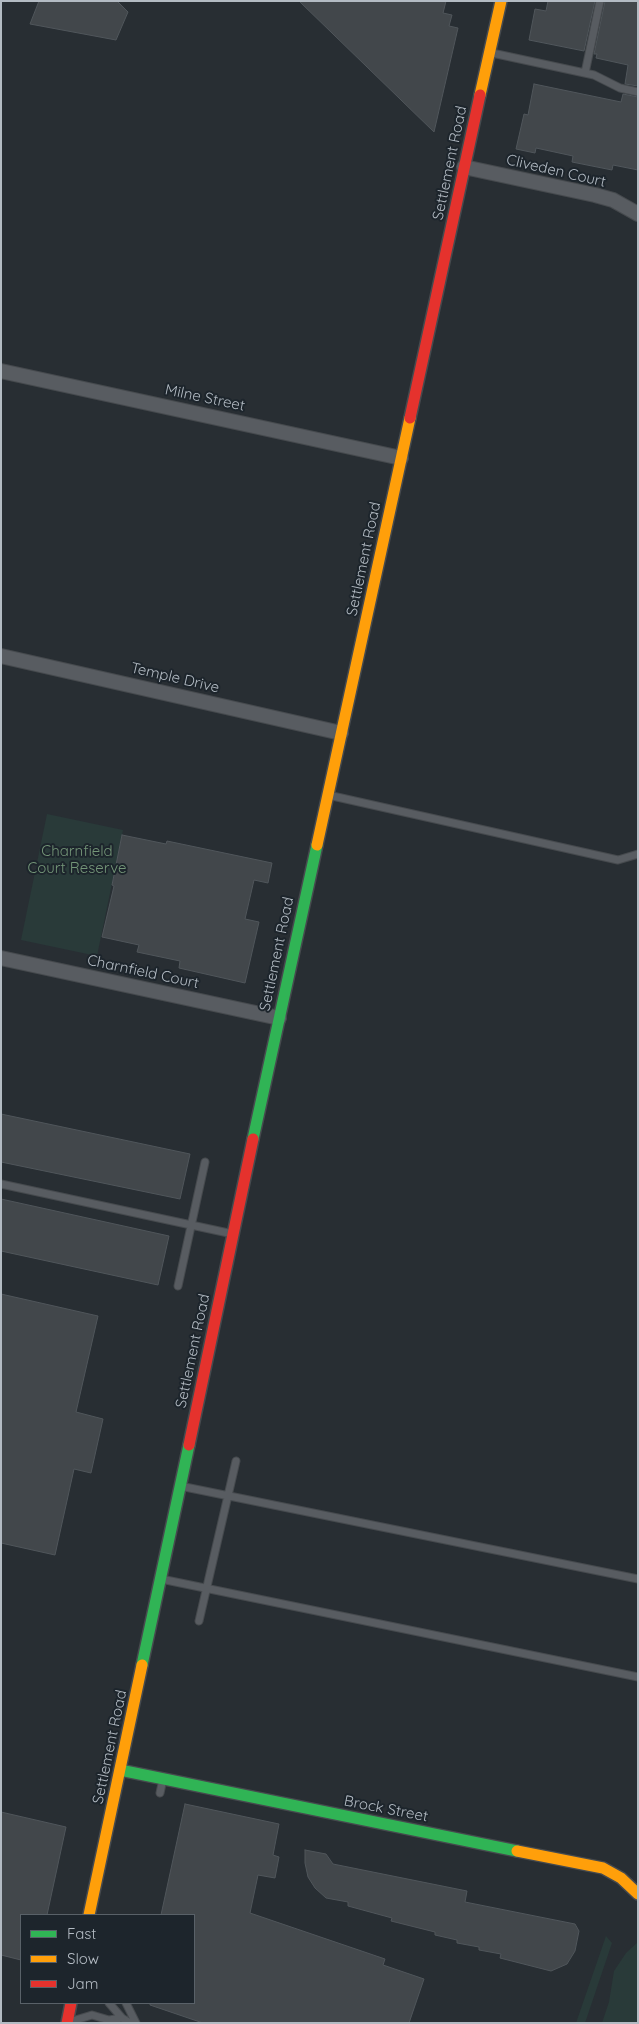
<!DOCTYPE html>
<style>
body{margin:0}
#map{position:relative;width:639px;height:2024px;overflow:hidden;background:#282e33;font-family:Quicksand,sans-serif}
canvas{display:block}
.frame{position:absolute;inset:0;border:2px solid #b3bbc3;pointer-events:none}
.legend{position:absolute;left:20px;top:1914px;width:175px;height:90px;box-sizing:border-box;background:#1d252c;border:1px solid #596168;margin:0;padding:6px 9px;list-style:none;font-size:15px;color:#b3bbc3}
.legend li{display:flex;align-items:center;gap:10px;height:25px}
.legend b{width:25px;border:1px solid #596168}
</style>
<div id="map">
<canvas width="639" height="2024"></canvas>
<div class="frame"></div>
<ul class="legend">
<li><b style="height:6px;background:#30b455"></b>Fast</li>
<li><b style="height:6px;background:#ff9f0a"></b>Slow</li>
<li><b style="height:6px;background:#e5322d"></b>Jam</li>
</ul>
</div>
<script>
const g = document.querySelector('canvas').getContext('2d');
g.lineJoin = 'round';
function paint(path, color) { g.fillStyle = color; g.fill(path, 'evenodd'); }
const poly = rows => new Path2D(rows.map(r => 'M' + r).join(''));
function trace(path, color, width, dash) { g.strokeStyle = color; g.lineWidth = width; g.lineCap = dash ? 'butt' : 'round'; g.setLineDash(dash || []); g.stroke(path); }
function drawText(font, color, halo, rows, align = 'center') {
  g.font = font + ' Quicksand,sans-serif'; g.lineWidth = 4; g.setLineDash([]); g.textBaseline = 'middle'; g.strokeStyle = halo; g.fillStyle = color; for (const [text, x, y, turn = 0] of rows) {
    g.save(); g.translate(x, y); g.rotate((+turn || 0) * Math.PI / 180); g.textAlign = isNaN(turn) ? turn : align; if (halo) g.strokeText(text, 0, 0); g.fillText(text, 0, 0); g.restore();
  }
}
const green = poly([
 [47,814,123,830,97,956,21,940],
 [606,1936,612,1943,585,2023,576,2023],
 [638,1942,638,2023,602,2023,609,2002,614,1971,626,1953]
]);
const building = poly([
 [39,1,117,1,128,12,116,40,30,24,39,1],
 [299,1,446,1,443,13,452,15,449,26,458,28,434,132,299,1],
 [548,1,595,1,584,51,529,40,535,9,546,11,548,1],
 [605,1,638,1,638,86,625,84,628,65,596,58,597,54,594,54,605,1],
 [534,84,621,102,623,94,638,97,638,170,613,165,612,170,572,162,573,156,536,148,535,153,516,149,524,114,528,115,534,84],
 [122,835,166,844,167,841,272,863,268,883,254,880,245,919,259,922,245,983,179,968,180,961,137,952,139,945,102,937,114,886,112,885,122,835],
 [1,1114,190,1154,180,1199,1,1162,1,1114],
 [1,1199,169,1236,158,1285,1,1251,1,1199],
 [1,1294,98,1316,76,1412,103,1419,91,1473,74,1469,55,1555,1,1543,1,1294],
 [185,1804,279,1824,273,1855,279,1857,275,1878,258,1875,250,1913,385,1959,383,1965,424,1979,409,2023,203,2023,150,2005,150,2003,194,2003,194,1915,161,1915,185,1804],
 [1,1812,66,1827,47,1915,21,1915,21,1960,1,1955,1,1812],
 [305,1850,326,1854,333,1864,467,1891,465,1902,575,1924,579,1931,575,1951,567,1964,551,1971,500,1958,501,1954,479,1950,479,1947,457,1943,457,1940,435,1935,435,1932,391,1921,392,1918,348,1906,348,1902,326,1898,315,1888,308,1877,305,1863,305,1850]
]);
const lane = poly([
 [492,53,594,75,620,88,638,92],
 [585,73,600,1],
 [328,795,618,860,638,854],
 [1,1184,233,1234],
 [178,1286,205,1162],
 [180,1486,638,1579],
 [161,1579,638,1677],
 [199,1621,236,1461],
 [160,1793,163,1779],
 [109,2003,122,2018,130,2023],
 [126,2003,136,2023],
 [69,2022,92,2015,109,2020,122,2018]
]);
const street = poly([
 [464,167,595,195,613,200,638,214],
 [1,371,401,458],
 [1,656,341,733],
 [1,958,279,1018]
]);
const fast = poly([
 [253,1139,317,845],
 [142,1665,189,1445],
 [120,1770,517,1851]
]);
const slow = poly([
 [480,95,501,1],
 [317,845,410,418],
 [517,1851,603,1868,621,1878,638,1894],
 [89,1915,142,1665]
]);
const jam = poly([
 [410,418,480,95],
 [189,1445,253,1139],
 [67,2023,71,2003]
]);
const streetNames = [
 ["Settlement Road",450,163,-78],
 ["Cliveden Court",556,171,13],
 ["Milne Street",205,398,12],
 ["Settlement Road",364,559,-78],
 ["Temple Drive",175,678,13],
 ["Settlement Road",277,954,-78],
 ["Charnfield Court",143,972,12],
 ["Settlement Road",193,1351,-78],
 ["Settlement Road",110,1747,-78],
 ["Brock Street",386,1809,11]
];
const parkNames = [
 ["Charnfield",77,851],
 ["Court Reserve",77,868]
];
paint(green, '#293a39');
paint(building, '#42474b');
trace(building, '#50565b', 1);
trace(lane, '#464a4e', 9);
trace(street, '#464a4e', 16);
trace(fast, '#464a4e', 14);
trace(slow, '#464a4e', 14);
trace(jam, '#464a4e', 14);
trace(lane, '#585c61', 7);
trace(street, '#585c61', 14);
trace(fast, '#30b455', 11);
trace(slow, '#ff9f0a', 11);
trace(jam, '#e5322d', 11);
drawText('15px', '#b3bbc3', '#1d252c', streetNames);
drawText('15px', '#749678', '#1d252c', parkNames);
</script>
